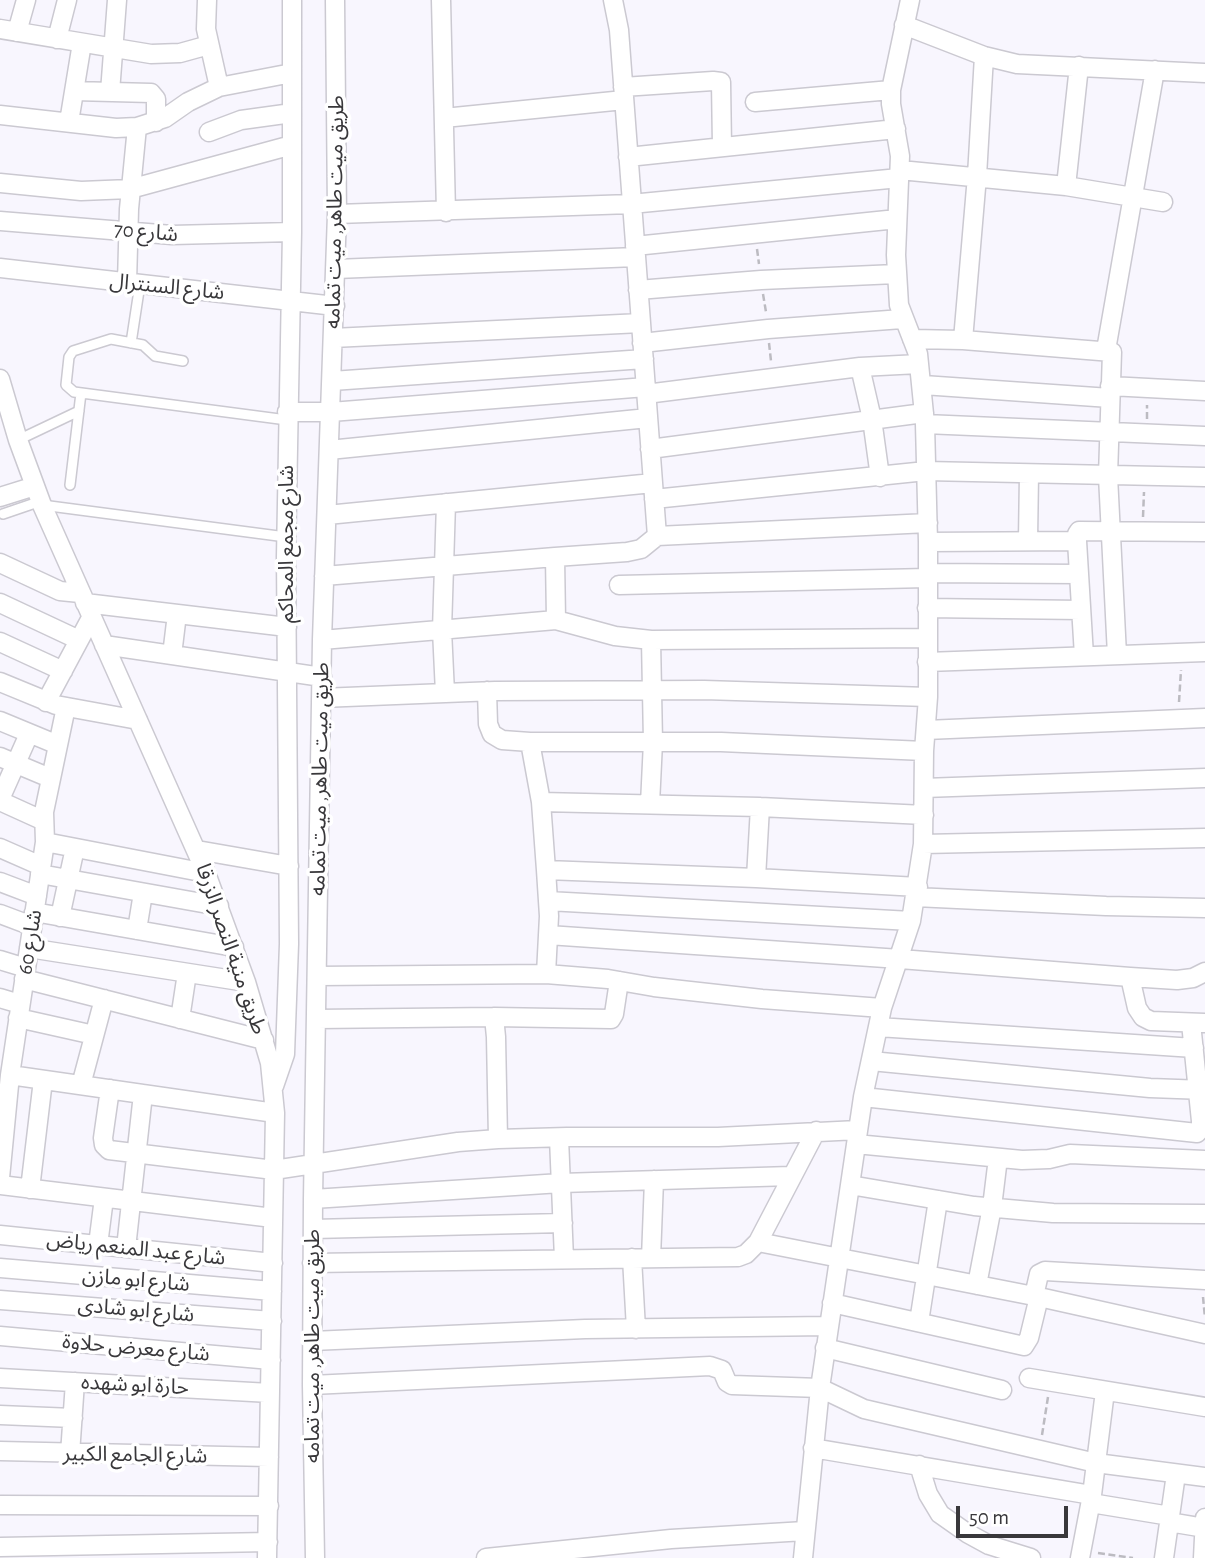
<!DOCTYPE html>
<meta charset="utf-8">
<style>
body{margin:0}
#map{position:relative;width:1205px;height:1558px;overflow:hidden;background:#f8f6fe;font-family:"Alegreya Sans",sans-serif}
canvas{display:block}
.scale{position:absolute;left:956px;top:1506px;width:112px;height:32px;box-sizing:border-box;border:4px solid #39383b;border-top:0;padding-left:9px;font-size:21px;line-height:24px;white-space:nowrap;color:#39383b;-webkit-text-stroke:5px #fff;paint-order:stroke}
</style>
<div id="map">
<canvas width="1205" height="1558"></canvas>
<div class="scale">50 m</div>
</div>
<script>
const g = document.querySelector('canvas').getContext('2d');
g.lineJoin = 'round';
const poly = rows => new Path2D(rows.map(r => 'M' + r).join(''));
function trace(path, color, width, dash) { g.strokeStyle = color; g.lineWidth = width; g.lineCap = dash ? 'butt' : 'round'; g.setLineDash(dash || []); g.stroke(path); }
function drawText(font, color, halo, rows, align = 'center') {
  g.font = font + ' "Alegreya Sans","Noto Sans Arabic",sans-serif'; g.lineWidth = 7; g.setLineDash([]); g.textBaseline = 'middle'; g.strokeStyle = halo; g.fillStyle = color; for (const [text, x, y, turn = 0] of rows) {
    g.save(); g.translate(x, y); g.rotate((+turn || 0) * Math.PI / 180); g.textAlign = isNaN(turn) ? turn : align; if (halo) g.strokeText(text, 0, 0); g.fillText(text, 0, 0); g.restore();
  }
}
const path = poly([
 [757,249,759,264],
 [763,294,766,312],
 [769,343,771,361],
 [1147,419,1147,405],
 [1143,517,1144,492],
 [1179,702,1181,670],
 [1203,1297,1205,1318],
 [1042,1435,1048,1397],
 [1098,1553,1133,1558]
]);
const lane = poly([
 [131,343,140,284],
 [183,361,155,356,143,345,111,339,73,351,69,357,66,385,74,392,287,420],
 [18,440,79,411],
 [70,485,81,393],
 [42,505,286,537],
 [3,514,41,501]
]);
const street = poly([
 [207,0,206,29,219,87],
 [441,0,446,212],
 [613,0,619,30,657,536],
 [904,25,984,56,1017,64,1205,73],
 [0,29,151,54,180,53,209,45],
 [17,32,26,0],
 [57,39,67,0],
 [623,87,713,81,721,82,722,147],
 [74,91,151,93,156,99,156,122],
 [110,92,117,0],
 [755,102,891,90],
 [0,115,116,128,137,127,165,118,188,102,219,87,292,73],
 [444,118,624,100],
 [69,122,82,43],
 [209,132,241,120,292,113],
 [628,157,896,129],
 [900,170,1066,186,1163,202],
 [0,183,81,191,130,189,292,145],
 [1066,186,1079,66],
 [337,214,631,204,899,178],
 [0,221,172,235,292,232],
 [635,246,897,219],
 [0,268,335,306],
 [336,269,636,257],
 [127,283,129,209,137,127],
 [638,290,761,280,896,274],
 [333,338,641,323],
 [912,339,963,340,1112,352,1108,476,1117,655],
 [963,340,977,176,984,56],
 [642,343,768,329,902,319],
 [1106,350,1155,70],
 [860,367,872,419,880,477],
 [0,379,18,440,42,505,206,873,246,982,270,1063,275,1113,267,1558],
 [332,381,644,359],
 [923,385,1110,398],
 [1110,386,1205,391],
 [646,394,860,367,919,364],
 [287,412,331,412,646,387],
 [925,424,1205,436],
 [650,449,924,413],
 [329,450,648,418],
 [0,497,35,486],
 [654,499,926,471,1205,477],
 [327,515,653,483],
 [1028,540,1029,474],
 [1077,541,1084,656],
 [928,542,1077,541,1077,534,1079,531,1205,532],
 [555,557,627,552,641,549,657,536,928,523],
 [0,563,60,591,80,593],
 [927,573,1079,574],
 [324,576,555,557,556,620],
 [619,585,927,578],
 [0,603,79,640],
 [85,603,287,627],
 [927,608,1081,610],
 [322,640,556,620,615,636,651,640,927,638],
 [0,642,63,671],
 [104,645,322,677],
 [172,655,177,614],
 [927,662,1205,652],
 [0,682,56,705,138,720],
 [487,691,488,724,492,734,502,740,530,742,541,802,546,870,549,916,546,974],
 [445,693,442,630,446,503],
 [321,698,495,691,704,690,928,697],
 [46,702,91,618],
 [0,721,58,745],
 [926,730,1205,718],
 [530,742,721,742,924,751],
 [0,757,50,778],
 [924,788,1205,778],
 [0,799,29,734],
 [0,801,44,821],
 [541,802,760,807,924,815],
 [650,804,653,742,651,640],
 [45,842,206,873],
 [923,844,1205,838],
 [0,848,41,866],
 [197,850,289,866],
 [546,870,756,878,918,887],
 [40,874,219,906],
 [756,878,760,807],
 [0,882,37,896],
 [915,897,1106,906,1205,908],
 [548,901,911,921],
 [34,912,234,947],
 [0,914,32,926],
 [60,917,75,848],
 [137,930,143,893],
 [548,935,900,959,1130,977,1177,980,1193,978,1205,972],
 [29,948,246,982],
 [0,960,26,968],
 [318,976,546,974,608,979,654,987,762,999,882,1008],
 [1130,977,1137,1008,1143,1017,1151,1021,1205,1023],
 [24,979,264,1040],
 [0,998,20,1004],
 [18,1018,94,1035],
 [180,1019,187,973],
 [317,1019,494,1017],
 [878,1027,1194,1048],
 [871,1061,1150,1088,1205,1090],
 [10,1075,275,1113],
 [81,1085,104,999],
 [274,1086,285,1054,289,944,286,557,292,232,292,0],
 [110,1089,103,1138,104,1145,109,1150,274,1170,458,1142,498,1139,567,1137,718,1137,858,1130],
 [863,1097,1197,1133,1201,1128,1201,1121,1191,1023],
 [559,1138,564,1259],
 [498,1139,496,1037,494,1017,611,1019,614,1014,619,981],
 [856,1144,1022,1160,1049,1159,1070,1154,1205,1160],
 [0,1178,10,1075,45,842,44,812,66,707],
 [0,1185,273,1218],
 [850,1185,974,1206,1053,1213,1205,1214],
 [30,1189,43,1080],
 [313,1199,561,1183,791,1176],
 [313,1229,563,1223],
 [0,1235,273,1263],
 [758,1242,1039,1297,1205,1334],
 [98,1245,104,1198],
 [126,1248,143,1094],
 [632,1258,636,1329],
 [651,1258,654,1180],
 [312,1263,738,1257,746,1254,758,1242,816,1131],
 [0,1268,272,1291],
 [977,1285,992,1207,998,1158],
 [1034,1296,1039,1274,1045,1271,1205,1280],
 [0,1300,272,1321],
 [832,1303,1024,1346,1029,1338,1039,1297],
 [919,1322,938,1200],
 [0,1336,271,1360],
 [312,1341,585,1329,828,1326],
 [825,1348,1002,1390],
 [0,1378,270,1393],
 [1029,1378,1205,1407],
 [312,1385,710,1366,722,1370,727,1382,732,1385,820,1388,864,1409,1096,1463,1205,1477],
 [0,1415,73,1418],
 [813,1448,1092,1495],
 [0,1451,269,1457],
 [70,1454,75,1382],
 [919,1465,928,1494,940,1514,967,1533,989,1545,1031,1558],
 [1091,1503,1170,1516],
 [0,1505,269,1506],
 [1169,1522,1205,1528],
 [0,1547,268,1542],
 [315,1558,312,1385,313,1199,322,640,337,214,335,0],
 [486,1558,671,1539,805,1531],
 [803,1558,820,1388,863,1097,882,1008,911,921,923,844,924,751,928,697,928,542,925,424,918,354,899,305,896,255,900,156,891,104,891,90,910,0],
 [1080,1558,1092,1495,1105,1391],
 [1164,1558,1176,1474],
 [1203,1558,1205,1518]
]);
const streetNames = [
 ["طريق ميت طاهر, ميت تمامه",335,212,-89],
 ["شارع 70",146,232,5],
 ["شارع السنترال",167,287,6],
 ["شارع مجمع المحاكم",287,544,-90],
 ["طريق ميت طاهر, ميت تمامه",320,779,-89],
 ["شارع 60",30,942,-81],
 ["طريق منية النصر الزرقا",231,949,71],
 ["شارع عبد المنعم رياض",136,1249,6],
 ["شارع ابو مازن",136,1280,5],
 ["شارع ابو شادى",136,1310,5],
 ["طريق ميت طاهر, ميت تمامه",313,1346,-90],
 ["شارع معرض حلاوة",136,1348,5],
 ["حارة ابو شهده",135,1385,3],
 ["شارع الجامع الكبير",135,1455,1]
];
trace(lane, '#cbc9d1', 12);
trace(street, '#cbc9d1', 21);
trace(path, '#bcbbc1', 2.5, [7, 3.5]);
trace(lane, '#fff', 9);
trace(street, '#fff', 18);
drawText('21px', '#39383b', '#fff', streetNames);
</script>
